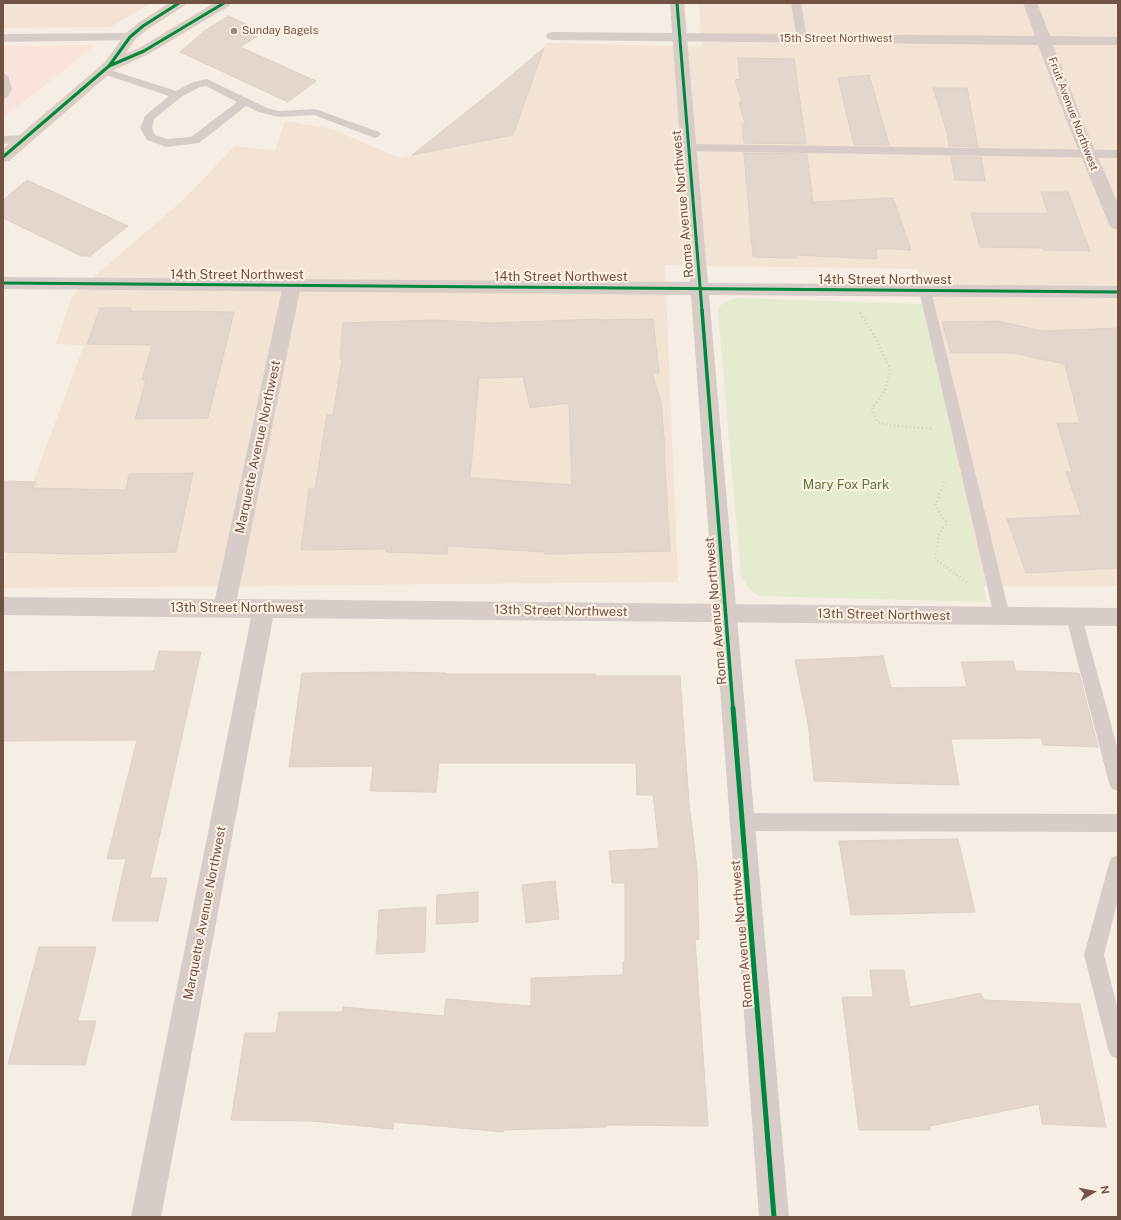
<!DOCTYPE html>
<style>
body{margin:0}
#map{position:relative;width:1121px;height:1220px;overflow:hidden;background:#f6eee5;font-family:"Public Sans",sans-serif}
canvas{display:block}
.frame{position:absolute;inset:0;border:4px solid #735246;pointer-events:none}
.north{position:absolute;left:1073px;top:1172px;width:40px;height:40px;-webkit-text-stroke:3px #fff2e5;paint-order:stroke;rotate:80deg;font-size:11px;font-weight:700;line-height:16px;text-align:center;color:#735246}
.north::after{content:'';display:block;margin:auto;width:14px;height:18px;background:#735246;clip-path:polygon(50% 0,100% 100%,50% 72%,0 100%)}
</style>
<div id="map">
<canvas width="1121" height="1220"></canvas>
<div class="frame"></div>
<div class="north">N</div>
</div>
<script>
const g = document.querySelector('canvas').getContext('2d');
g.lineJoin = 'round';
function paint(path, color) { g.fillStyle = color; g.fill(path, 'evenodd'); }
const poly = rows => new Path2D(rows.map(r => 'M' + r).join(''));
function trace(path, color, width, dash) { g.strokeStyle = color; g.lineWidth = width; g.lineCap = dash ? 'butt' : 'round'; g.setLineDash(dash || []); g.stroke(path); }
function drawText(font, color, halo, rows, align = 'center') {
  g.font = font + ' "Public Sans",sans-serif'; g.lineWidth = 4; g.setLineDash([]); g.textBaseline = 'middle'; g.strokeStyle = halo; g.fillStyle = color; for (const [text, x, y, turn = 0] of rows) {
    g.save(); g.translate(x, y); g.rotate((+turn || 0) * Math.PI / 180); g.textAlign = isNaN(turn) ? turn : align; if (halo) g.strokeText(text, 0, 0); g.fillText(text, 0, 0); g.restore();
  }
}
const residential = poly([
 [3,3,152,3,110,27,3,28],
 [699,3,1118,3,1118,586,983,586,917,269,665,265,678,582,3,588,3,563,84,345,56,344,72,296,183,200,235,146,275,151,285,121,332,129,400,158,513,135,546,43,702,47]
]);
const commercial = poly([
 [96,45,3,118,3,46]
]);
const green = poly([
 [737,298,924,304,987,602,758,596,748,587,741,576,718,313,719,307,723,303,729,300]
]);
const building = poly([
 [228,16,264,32,240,47,316,81,288,102,180,52,204,31,228,16],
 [544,48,513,135,412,155,494,90,544,48],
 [738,58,794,59,806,144,744,143,742,123,745,123,739,102,742,102,735,80,740,79,738,58],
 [869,75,889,145,854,145,838,78,869,75],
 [933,88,967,88,978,147,949,146,947,132,933,88],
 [744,153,807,154,813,202,893,198,911,250,876,248,877,259,796,255,796,258,753,257,744,153],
 [951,157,981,157,985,181,955,180,951,157],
 [27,180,128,226,90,256,81,256,3,218,3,200,27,180],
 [1041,192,1068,192,1090,251,1044,250,1043,248,980,247,971,213,1048,213,1041,192],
 [100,308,131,308,130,311,234,312,208,418,135,419,146,380,142,380,152,345,87,344,100,308],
 [599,319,599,320,653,319,659,373,652,373,661,402,665,450,664,450,670,551,545,554,545,552,448,546,447,554,386,552,387,549,301,550,309,489,315,489,327,415,333,415,342,359,340,359,343,323,434,320,493,323,599,319],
 [523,377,530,408,569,403,572,485,470,478,479,378,523,377],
 [997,321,1042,331,1118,328,1118,568,1026,573,1007,519,1081,515,1066,472,1072,472,1057,423,1080,423,1065,364,1012,353,951,353,942,322,997,321],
 [193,473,176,552,78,554,3,552,3,481,36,482,33,488,126,490,129,474,193,473],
 [159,651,201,652,150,878,167,878,158,921,112,921,126,859,107,859,137,740,3,741,3,672,154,671,159,651],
 [883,656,891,688,967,687,961,662,1013,661,1016,671,1079,673,1098,747,1043,745,1041,738,951,739,959,785,814,781,808,723,795,660,883,656],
 [395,672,446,673,446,674,595,674,595,676,680,676,689,803,697,870,699,940,695,939,708,1126,606,1125,606,1127,503,1130,503,1132,394,1122,393,1129,312,1121,231,1120,245,1033,276,1033,279,1012,342,1012,343,1007,444,1016,446,999,531,1006,531,978,623,975,623,962,625,962,625,883,612,883,609,851,659,848,653,795,637,795,636,763,439,763,436,792,370,791,373,766,289,767,302,673,395,672],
 [958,839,975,912,851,915,839,841,958,839],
 [555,881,559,919,526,923,522,885,555,881],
 [478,892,478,922,436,924,437,895,478,892],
 [426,907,425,952,376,954,379,910,426,907],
 [39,947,96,947,78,1021,96,1021,85,1065,8,1064,39,947],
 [870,970,904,970,910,1007,981,993,984,1000,1080,1004,1106,1127,1042,1124,1039,1104,930,1126,930,1130,859,1130,842,997,873,997,870,970]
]);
const path = poly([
 [860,313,875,337,890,368,885,391,872,408,877,422,898,426,933,429],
 [944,482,935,506,947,523,939,534,935,559,968,583]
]);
const lane = poly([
 [791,3,801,3,807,39,806,41,802,42,797,39,791,3],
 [104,68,176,91,193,82,207,79,267,108,279,111,315,109,379,132,381,134,379,136,375,138,314,115,279,117,259,112,246,106,199,143,166,147,147,140,140,128,145,116,169,96,100,73,99,71,100,69,104,68],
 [206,86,237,102,191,137,167,139,155,135,152,128,154,119,181,97,200,87,206,86],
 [3,73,8,76,12,89,7,98,3,99,3,73],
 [25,135,29,136,31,139,29,142,3,144,3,136,25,135],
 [689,144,1118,150,1118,158,685,151,683,148,685,145,689,144],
 [925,286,930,287,931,290,1010,616,1008,621,1002,623,996,621,994,616,919,290,920,287,925,286],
 [1074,610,1080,612,1082,617,1118,750,1118,791,1112,789,1109,783,1066,617,1068,612,1074,610],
 [743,813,1118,814,1118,832,743,831,737,828,734,822,737,816,743,813],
 [1118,855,1118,899,1104,955,1118,1010,1118,1059,1111,1056,1108,1049,1084,955,1109,864,1111,858,1118,855]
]);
const street = poly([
 [1023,3,1037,3,1050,36,1118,37,1118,45,1053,45,1085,127,1118,204,1118,230,1112,228,1109,224,1069,127,1038,45,553,40,548,39,546,36,548,33,553,32,1035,36,1023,3],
 [130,33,135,34,137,37,135,40,3,42,3,34,130,33],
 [292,279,298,281,301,285,237,599,1118,608,1118,626,273,618,161,1217,131,1217,251,618,3,615,3,597,215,599,283,285,286,281,292,279]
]);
const secondary = poly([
 [670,3,684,3,708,283,1118,286,1118,298,709,295,789,1217,759,1217,691,295,3,289,3,277,690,282,670,3]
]);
const primary = poly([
 [169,3,186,3,184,6,148,29,135,40,126,53,139,48,214,3,231,3,229,6,149,54,114,70,9,161,3,162,3,149,105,62,125,34,138,23,169,3]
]);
const cyclewayFar2 = poly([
 [677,3,702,311],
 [109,66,130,37,143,26,179,3],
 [3,157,109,66,144,51,224,3],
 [3,283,1118,292]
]);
const cyclewayFar1 = poly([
 [702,310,733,709]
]);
const cycleway = poly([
 [733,708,774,1217]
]);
const markers = [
 [234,31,4,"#a1897e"]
];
const farPoinames = [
 ["Sunday Bagels",242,31]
];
const farStreetnames = [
 ["15th Street Northwest",836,39],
 ["Fruit Avenue Northwest",1073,114,69]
];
const streetNames = [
 ["Roma Avenue Northwest",683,204,-95],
 ["14th Street Northwest",237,275],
 ["14th Street Northwest",561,277],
 ["14th Street Northwest",885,280],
 ["Marquette Avenue Northwest",258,447,-78],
 ["13th Street Northwest",237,608],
 ["13th Street Northwest",561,611,1],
 ["Roma Avenue Northwest",716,611,-95],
 ["13th Street Northwest",884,615,1],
 ["Marquette Avenue Northwest",205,913,-79],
 ["Roma Avenue Northwest",742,934,-95]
];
const parkNames = [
 ["Mary Fox Park",846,485]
];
paint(residential, '#f2e3d4');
paint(commercial, '#fae3da');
paint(green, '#e3eccf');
paint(building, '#e2d6cd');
trace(building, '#ded0c7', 1);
trace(path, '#d7ccc8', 2.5, [1, 3]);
paint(lane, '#d7ccc8');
paint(street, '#d7ccc8');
paint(secondary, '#d7ccc8');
paint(primary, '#dacec4');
trace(cyclewayFar2, '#00873e', 3);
trace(cyclewayFar1, '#00873e', 3.5);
trace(cycleway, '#00873e', 5);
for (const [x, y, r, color] of markers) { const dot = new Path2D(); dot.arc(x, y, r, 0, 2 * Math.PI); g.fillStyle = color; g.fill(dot); trace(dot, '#fff2e5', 1.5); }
drawText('11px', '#735246', '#fff2e5', farPoinames, 'left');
drawText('11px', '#735246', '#fff2e5', farStreetnames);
drawText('13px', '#735246', '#fff2e5', streetNames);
drawText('13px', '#557a3d', '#fff2e5', parkNames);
</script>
